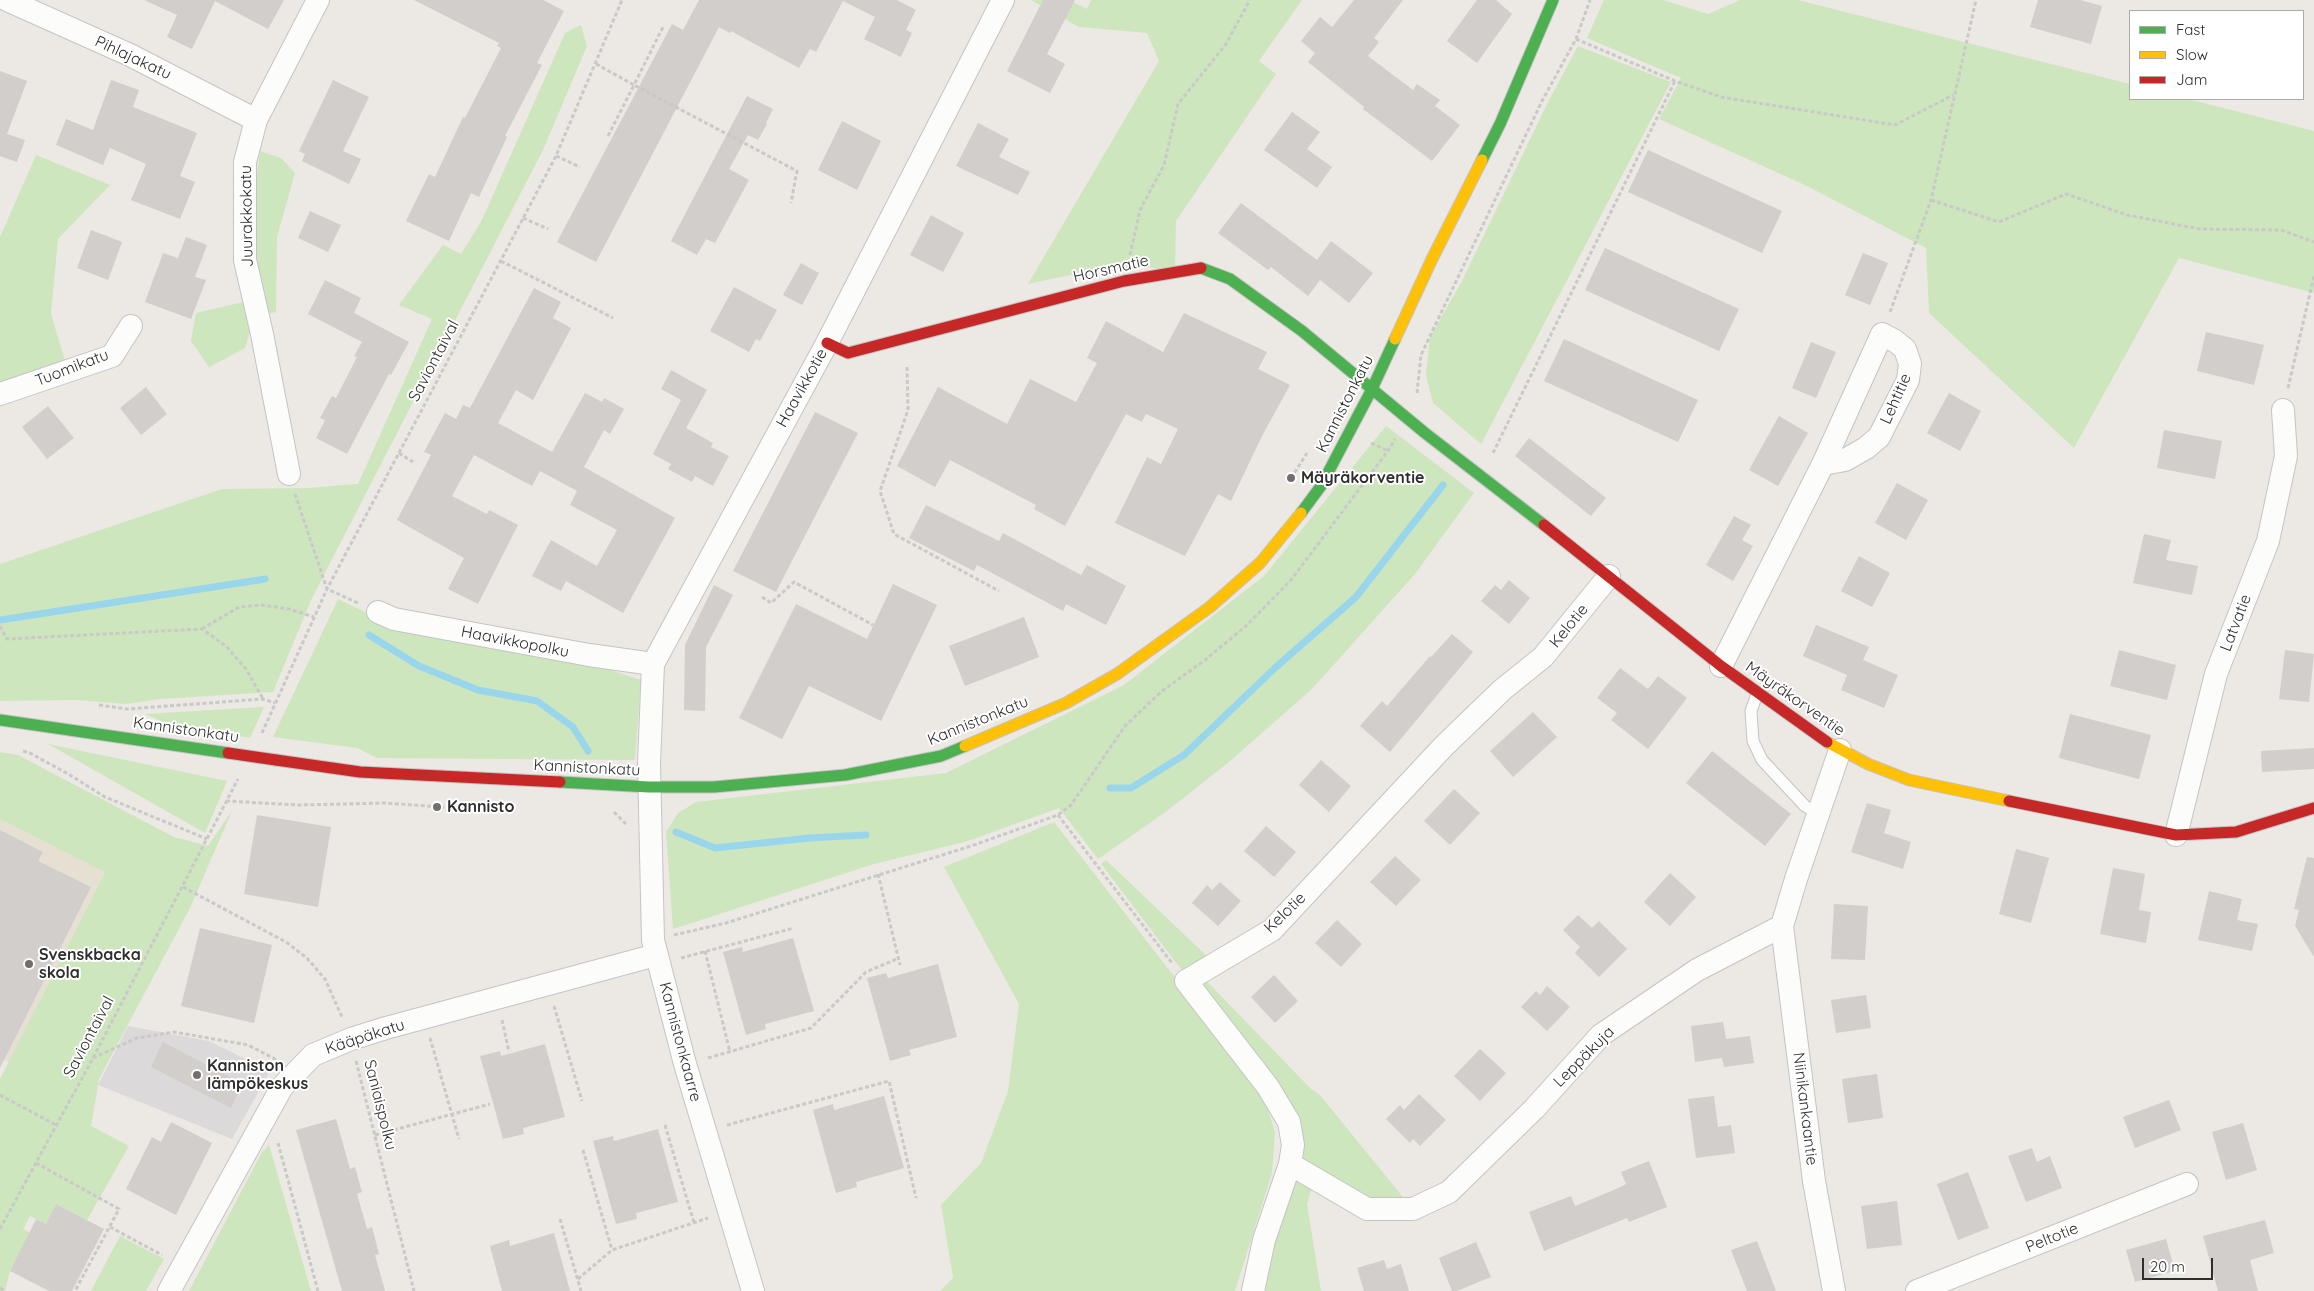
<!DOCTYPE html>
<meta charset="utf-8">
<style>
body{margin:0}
#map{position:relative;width:2314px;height:1291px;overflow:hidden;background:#ece8e4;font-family:Quicksand,sans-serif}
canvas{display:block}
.legend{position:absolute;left:2129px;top:10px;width:175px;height:90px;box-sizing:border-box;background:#fff;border:1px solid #ababab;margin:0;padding:6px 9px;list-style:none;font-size:15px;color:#2e2e2e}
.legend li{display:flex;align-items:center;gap:10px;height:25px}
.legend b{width:25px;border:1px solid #ababab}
.scale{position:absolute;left:2142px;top:1258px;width:71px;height:22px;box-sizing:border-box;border:2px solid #2e2e2e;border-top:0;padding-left:6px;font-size:15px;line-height:18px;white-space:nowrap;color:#2e2e2e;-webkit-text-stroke:4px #fff;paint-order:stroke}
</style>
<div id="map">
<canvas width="2314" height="1291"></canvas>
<ul class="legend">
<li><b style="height:6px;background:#4caf50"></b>Fast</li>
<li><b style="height:6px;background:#ffc107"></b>Slow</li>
<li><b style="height:6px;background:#c62828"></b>Jam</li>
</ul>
<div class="scale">20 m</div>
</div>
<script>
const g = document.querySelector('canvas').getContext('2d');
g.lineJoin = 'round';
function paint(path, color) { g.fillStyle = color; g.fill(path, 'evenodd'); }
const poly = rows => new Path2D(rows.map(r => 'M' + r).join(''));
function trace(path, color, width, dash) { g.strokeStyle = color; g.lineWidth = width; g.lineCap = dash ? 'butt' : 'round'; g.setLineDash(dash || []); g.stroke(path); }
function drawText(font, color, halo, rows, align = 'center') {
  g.font = font + ' Quicksand,sans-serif'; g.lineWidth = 4; g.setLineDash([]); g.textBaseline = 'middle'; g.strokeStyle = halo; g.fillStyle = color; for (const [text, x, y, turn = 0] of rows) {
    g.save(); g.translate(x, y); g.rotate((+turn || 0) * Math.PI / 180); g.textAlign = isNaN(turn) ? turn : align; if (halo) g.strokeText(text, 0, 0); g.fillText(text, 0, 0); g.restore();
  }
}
const industrial = poly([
 [128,1026,209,1041,270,1071,232,1139,98,1085]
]);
const education = poly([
 [0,819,105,871,9,1062,0,1058]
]);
const green = poly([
 [1031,0,1069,0,1087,9,1091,0,1302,0,1259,61,1276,74,1176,221,1175,272,1148,267,1103,268,1028,284,1159,61,1147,33,1079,27],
 [1604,0,1663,0,1708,14,1740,0,1798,0,2130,84,2130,99,2188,99,2314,131,2314,293,2179,258,2074,448,1929,313,1926,248,1807,186,1659,119,1681,78,1587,38],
 [581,25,587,46,543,150,312,598,273,692,160,699,126,704,76,700,0,701,0,564,222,489,308,488,358,484,432,319,399,305,443,245,461,254,481,222,565,33],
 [1578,46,1671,82,1481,444,1433,403,1426,375,1430,337,1461,283,1548,102],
 [260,151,281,158,295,173,277,237,276,312,254,317,245,348,209,367,191,341,196,313,261,298,249,239],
 [36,155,110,185,58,239,51,314,65,361,0,382,0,237],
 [1386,426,1474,493,1415,574,1312,689,1229,762,1167,811,1098,859,1059,808,968,841,874,864,673,929,666,832,678,813,696,802,946,773,1124,685,1264,576],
 [338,599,392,625,586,662,641,680,635,760,377,758,357,748,273,737],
 [264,707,250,738,165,723,145,714],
 [48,744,227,781,205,833],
 [0,752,18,755,174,837,208,846,232,811,190,908,99,1079,91,1126,129,1146,87,1220,56,1204,46,1224,30,1216,23,1229,30,1233,10,1271,5,1291,0,1291,0,1079,105,872,0,819],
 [1054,822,1261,1088,1275,1132,1272,1173,1235,1291,940,1291,953,1278,941,1205,981,1163,1008,1091,1019,1004,944,867],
 [1106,860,1211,960,1196,970,1311,1089,1320,1095,1411,1207,1312,1188,1307,1204,1321,1291,1243,1291,1277,1191,1285,1131,1273,1090,1101,864],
 [269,1145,311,1291,189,1291,262,1152],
 [120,1236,164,1259,146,1291,91,1291]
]);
const stream = poly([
 [0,620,265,579],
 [369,635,419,666,478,690,537,701,573,727,588,751],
 [1110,788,1131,788,1184,755,1276,667,1356,597,1443,485],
 [676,832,715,848,809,838,866,835]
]);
const building = poly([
 [144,0,284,0,268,29,215,1,192,49,167,37,177,15],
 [414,0,543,0,564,11,537,63,542,65,505,136,507,137,479,197,471,193,449,241,406,221,429,174,435,177,463,117,465,118,501,48,497,46,499,43],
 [699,0,897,0,916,10,906,30,912,33,901,57,864,39,875,17,843,1,816,52,810,49,799,68,731,31,730,33,719,27,596,262,557,242,672,24,683,30],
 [1043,0,1075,0,1047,54,1065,64,1050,93,1007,71],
 [1354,0,1403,0,1374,38,1379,42,1368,56,1413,90,1417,84,1440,100,1435,106,1460,125,1432,161,1363,109,1364,107,1308,62,1315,53,1301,41,1320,17,1332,27],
 [1477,0,1496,0,1512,14,1477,63,1447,41],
 [2038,0,2080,0,2102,6,2091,44,2030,27],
 [0,71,27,81,7,134,25,140,17,162,0,156],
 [111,80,139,90,133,107,197,133,180,176,195,182,180,219,131,200,146,164,110,148,103,165,56,145,66,119,93,130],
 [333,80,369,97,343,151,361,159,349,184,302,161,305,154,299,151],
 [747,96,773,109,766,123,767,124,758,140,748,135,729,169,749,180,715,243,706,239,697,255,671,241],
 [1292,112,1320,132,1307,149,1332,167,1317,188,1264,150],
 [842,121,881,141,857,190,818,170],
 [978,123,1009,139,999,157,1030,172,1018,195,956,166],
 [1648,150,1782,211,1762,253,1628,192],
 [1241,203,1317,260,1331,241,1373,273,1349,303,1320,280,1308,296,1271,267,1268,270,1218,233],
 [310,211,341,225,328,252,298,238],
 [931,215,964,233,943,272,910,255],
 [91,230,122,242,108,280,77,268],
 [186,237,207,245,195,277,206,280,191,319,145,302,163,253,178,258],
 [1605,248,1739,309,1719,351,1585,290],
 [1863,253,1888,263,1870,305,1845,295],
 [801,263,819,273,802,305,783,295],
 [325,280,361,298,354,313,409,342,391,375,389,374,347,454,316,438,325,420,320,418,332,396,336,398,357,357,354,356,362,342,308,314],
 [734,287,777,310,760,341,756,339,749,352,710,331],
 [534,288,561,302,553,318,571,328,533,400,516,390,498,423,552,452,585,393,602,402,604,398,624,409,610,434,604,430,584,467,675,518,623,613,566,581,561,591,532,576,551,540,597,566,617,530,570,505,577,491,540,471,532,486,474,455,452,496,487,514,489,510,518,525,478,604,448,589,464,558,397,520,431,455,424,452,445,413,456,419,463,405,470,408],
 [1184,313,1267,352,1258,369,1290,385,1262,436,1231,501,1218,494,1185,556,1115,523,1147,457,1161,464,1178,429,1146,414,1142,422,1126,414,1065,526,1034,509,1036,505,950,460,935,487,897,466,938,387,1007,424,1030,379,1076,402,1097,363,1087,358,1106,321,1163,352],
 [2206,332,2264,345,2254,385,2197,371],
 [1564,339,1698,400,1678,442,1544,381],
 [1811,342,1836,352,1816,398,1792,388],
 [671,370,707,390,686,428,713,443,711,447,729,456,713,486,695,476,692,482,668,469,671,464,653,454,681,400,661,389],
 [146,387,167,414,141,435,120,408],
 [1949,393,1981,411,1960,451,1927,433],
 [48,406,74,438,47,459,22,427],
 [815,412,858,433,776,592,733,571],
 [1779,416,1808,433,1778,486,1749,470],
 [2164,430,2222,441,2215,479,2157,468],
 [1529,438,1606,498,1591,516,1515,456],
 [1897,483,1928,500,1906,540,1875,523],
 [926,505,999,541,1003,533,1081,575,1087,565,1126,586,1106,625,1066,604,1063,611,977,565,974,571,909,538],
 [1734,516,1751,525,1742,540,1753,546,1733,581,1706,565],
 [2144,534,2171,540,2166,560,2198,566,2192,595,2133,583],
 [1859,556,1890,573,1872,607,1841,591],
 [1509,580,1530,598,1509,624,1481,601,1495,585,1501,590],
 [893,584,937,605,881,721,809,686,782,739,739,718,796,604,867,639],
 [714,585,733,595,706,647,705,711,684,710,685,645],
 [1024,617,1039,657,965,686,949,646],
 [1816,625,1869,647,1863,660,1898,675,1884,708,1841,690,1847,675,1803,656],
 [1452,634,1473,652,1390,752,1360,726,1382,701,1387,706,1430,656,1431,657],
 [2119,650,2176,665,2167,700,2110,686],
 [2285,650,2314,654,2309,702,2279,699],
 [1620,668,1648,689,1658,676,1687,698,1648,749,1611,720,1617,713,1597,698],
 [1533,712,1557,737,1513,777,1490,751],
 [2070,714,2151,735,2139,779,2059,758],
 [2314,748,2314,769,2262,772,2261,751],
 [1712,751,1791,814,1765,846,1686,783],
 [1321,760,1351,786,1329,812,1299,785],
 [1454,789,1480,813,1450,845,1424,821],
 [1867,803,1891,810,1884,833,1911,842,1903,869,1851,852],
 [257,815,331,827,318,907,244,894],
 [1266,826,1296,852,1274,877,1244,851],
 [0,830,43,852,38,861,91,887,0,1068],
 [2016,849,2049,858,2031,923,1999,914],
 [1395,856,1421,880,1396,906,1370,882],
 [2307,857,2314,858,2314,957,2295,926,2299,910,2294,909],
 [2113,868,2145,874,2139,910,2151,912,2146,943,2100,934],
 [1670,873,1696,897,1670,926,1644,902],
 [1220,882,1241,901,1218,926,1192,903,1207,885,1212,890],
 [2209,891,2242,899,2237,920,2258,924,2252,951,2198,940],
 [1834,904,1868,906,1865,960,1831,959],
 [1578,915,1592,928,1599,921,1627,949,1599,977,1575,953,1580,947,1563,930],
 [1337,920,1362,944,1341,967,1315,943],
 [200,928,272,945,254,1023,181,1006],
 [793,938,814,1011,765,1024,766,1029,746,1035,723,952,742,947,743,952],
 [938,964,957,1037,909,1050,911,1055,890,1061,867,978,886,973,888,978],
 [1274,975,1298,1001,1275,1023,1251,997],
 [1547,986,1570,1007,1547,1031,1521,1007,1536,991,1540,995],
 [1866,995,1871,1028,1836,1033,1831,1000],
 [1723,1022,1726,1039,1750,1036,1754,1063,1724,1067,1722,1058,1695,1062,1691,1026],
 [163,1042,243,1084,231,1108,151,1067],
 [545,1044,565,1117,523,1128,524,1134,503,1139,480,1056,500,1051,501,1056],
 [1480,1049,1506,1073,1480,1101,1454,1076],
 [1877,1074,1883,1118,1848,1123,1842,1079],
 [1419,1094,1446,1120,1420,1146,1413,1139,1410,1143,1386,1119,1400,1105,1404,1110],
 [884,1096,904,1168,856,1182,857,1187,836,1193,813,1110,833,1104,834,1110],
 [1714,1096,1718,1127,1731,1125,1735,1153,1696,1158,1688,1099],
 [2169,1100,2181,1130,2135,1148,2123,1117],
 [336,1119,350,1169,355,1167,362,1192,357,1194,367,1229,372,1227,379,1254,375,1255,385,1291,342,1291,296,1130],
 [171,1122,212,1143,176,1215,126,1189,152,1137,161,1142],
 [2243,1123,2257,1170,2226,1180,2212,1132],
 [658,1129,678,1202,636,1213,637,1219,616,1224,593,1141,613,1136,614,1141],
 [2032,1148,2037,1162,2050,1156,2062,1188,2026,1202,2008,1156],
 [1649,1161,1667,1207,1629,1222,1627,1218,1544,1251,1529,1212,1571,1196,1575,1206,1616,1189,1626,1184,1621,1172],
 [1968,1172,1989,1228,1958,1240,1937,1184],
 [1897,1201,1902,1245,1867,1249,1861,1206],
 [56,1204,104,1229,72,1291,49,1291,10,1271,36,1219,46,1224],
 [2265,1220,2274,1253,2250,1260,2258,1291,2218,1291,2203,1236],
 [554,1233,570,1291,502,1291,490,1246,509,1240,510,1246],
 [2166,1239,2175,1271,2135,1282,2126,1250],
 [1757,1241,1776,1291,1747,1291,1731,1250],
 [1476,1242,1491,1277,1457,1291,1452,1291,1439,1258],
 [1384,1260,1387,1269,1401,1264,1409,1291,1364,1291,1357,1268]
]);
const path = poly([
 [1576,39,1675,81,1721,97,1895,125,1953,95],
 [596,64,634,85,664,25],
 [608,136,634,85,797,171,791,203],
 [556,156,580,167],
 [1931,200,1999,222,2066,194,2127,215,2200,229,2281,230,2314,242],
 [523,218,548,229],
 [1130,255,1140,210,1164,165,1178,104,1226,44,1250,0],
 [501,261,613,318],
 [1890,312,1931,200,1976,0],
 [907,367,908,410,880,491,894,534,999,591],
 [2288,388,2314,276],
 [1417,393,1421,355,1542,101,1576,39,1590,0],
 [1371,443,1388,451],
 [399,453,413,462],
 [1493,453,1675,81],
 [1291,478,1307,453],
 [295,494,327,589,358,603],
 [762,597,771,603,794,582,873,625],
 [0,626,7,639,202,629,226,646,246,669,263,699],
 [202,629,239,607,262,605,289,609,314,617],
 [99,705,127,709,263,699,275,703],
 [262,733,327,589,556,156,622,0],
 [23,751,30,753,70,775,105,797,207,839],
 [226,801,298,805,386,803,454,808,473,805],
 [614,812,627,825],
 [1058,815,1172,963],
 [878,874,900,965],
 [183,887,286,942,307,958,325,979,342,1017],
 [674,935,726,923,971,846,1058,815,1071,805,1125,726,1162,691,1205,660,1246,626,1291,580,1388,451,1395,439],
 [705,951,730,1052],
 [681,958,794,928],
 [554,1006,582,1101],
 [502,1020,509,1052],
 [430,1038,459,1139],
 [93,1058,137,1038,174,1032,248,1045,277,1060],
 [708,1058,811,1028,866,972,899,958],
 [356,1061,414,1291],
 [0,1095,56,1125],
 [665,1125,694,1223],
 [727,1125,889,1081,916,1198],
 [375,1135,490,1104],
 [278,1143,318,1291],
 [583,1150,612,1250],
 [36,1163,119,1209,75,1291],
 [560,1219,581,1291],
 [110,1227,162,1255],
 [0,1229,93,1058,238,779],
 [578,1279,612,1250,708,1218],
 [0,1288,5,1291]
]);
const lane = poly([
 [1757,694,1751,711,1753,741,1762,760,1805,806,1818,813]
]);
const street = poly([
 [7,0,130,55,256,120],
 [0,394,112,356,131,326],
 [289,474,262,334,245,260,245,162,256,120,318,0],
 [378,612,394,619,589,655,653,664],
 [1721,666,1823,464,1882,334,1895,341,1905,349,1910,364,1908,380,1879,437,1866,448,1845,460,1823,464],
 [2176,835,2216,674,2268,541,2286,456,2283,410],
 [1782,926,1814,1181,1834,1291],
 [1290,1164,1367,1209,1413,1209,1449,1192,1534,1109,1601,1035,1697,970,1782,926,1796,879,1840,750],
 [169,1291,282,1087,313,1055,351,1039,386,1028,656,955],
 [753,1291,685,1064,653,940,649,764,653,664,827,343,1003,0],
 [1253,1291,1264,1240,1290,1164,1293,1145,1289,1122,1268,1087,1186,981,1272,930,1443,747,1502,690,1543,657,1609,576],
 [1917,1291,2187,1184]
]);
const fast = poly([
 [1482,160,1500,124,1553,0],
 [1201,268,1230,279,1302,331,1425,433,1544,525],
 [1301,513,1321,486,1372,389,1395,339],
 [0,720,228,753],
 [560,782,649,787,714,787,845,775,941,756,965,746]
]);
const slow = poly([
 [1395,339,1432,259,1482,160],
 [1827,742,1868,764,1909,780,2009,801],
 [965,746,1066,703,1117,674,1210,607,1260,563,1301,513]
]);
const jam = poly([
 [827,343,848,353,1124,281,1201,268],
 [1544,525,1721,666,1827,742],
 [276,760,360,772,560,782],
 [2009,801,2176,835,2236,832,2314,808]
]);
const jamBridge = poly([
 [228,753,276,760]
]);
const markers = [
 [1291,478,5,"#706f6e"],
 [437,807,5,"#706f6e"],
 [29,964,5,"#706f6e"],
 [197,1075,5,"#706f6e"]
];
const streetNames = [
 ["Pihlajakatu",133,58,25],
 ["Juurakkokatu",247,216,-91],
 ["Horsmatie",1111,269,-13],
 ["Saviontaival",434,361,-62],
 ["Tuomikatu",72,368,-21],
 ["Haavikkotie",802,388,-61],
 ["Lehtitie",1896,399,-66],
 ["Kannistonkatu",1345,404,-63],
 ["Latvatie",2236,623,-69],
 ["Kelotie",1569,626,-51],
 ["Haavikkopolku",515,642,11],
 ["Mäyräkorventie",1795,699,35],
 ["Kannistonkatu",978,721,-22],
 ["Kannistonkatu",186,730,8],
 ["Kannistonkatu",587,768,3],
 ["Kelotie",1285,913,-44],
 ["Saviontaival",89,1037,-62],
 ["Kääpäkatu",365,1037,-18],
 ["Kannistonkaarre",680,1042,75],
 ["Leppäkuja",1584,1057,-45],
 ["Saniaispolku",380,1105,76],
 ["Niinikankaantie",1805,1109,83],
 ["Peltotie",2052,1238,-22]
];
const poiNames = [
 ["Mäyräkorventie",1301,478],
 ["Kannisto",447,807],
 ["Svenskbacka",39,955],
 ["skola",39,973],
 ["Kanniston",207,1066],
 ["lämpökeskus",207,1084]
];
paint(industrial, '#dcd9db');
paint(education, '#e6e0d3');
paint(green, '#cee6be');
trace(stream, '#99d6ec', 7);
paint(building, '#d1cecb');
trace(lane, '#c5c4c5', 13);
trace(street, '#c5c4c5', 24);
trace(fast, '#c5c4c5', 13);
trace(slow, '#c5c4c5', 13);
trace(jam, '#c5c4c5', 13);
trace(path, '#c9c9c8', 3, [4, 2.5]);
trace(lane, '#fcfcfb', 11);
trace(street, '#fcfcfb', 22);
trace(fast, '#4caf50', 11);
trace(slow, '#ffc107', 11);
trace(jam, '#c62828', 11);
trace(jamBridge, '#c5c4c5', 13, []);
trace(jamBridge, '#c62828', 11);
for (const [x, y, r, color] of markers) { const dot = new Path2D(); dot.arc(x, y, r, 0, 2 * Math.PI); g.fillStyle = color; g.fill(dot); trace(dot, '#fff', 2); }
drawText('16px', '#2e2e2e', '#fff', streetNames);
drawText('bold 16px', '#2e2e2e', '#fff', poiNames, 'left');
</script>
